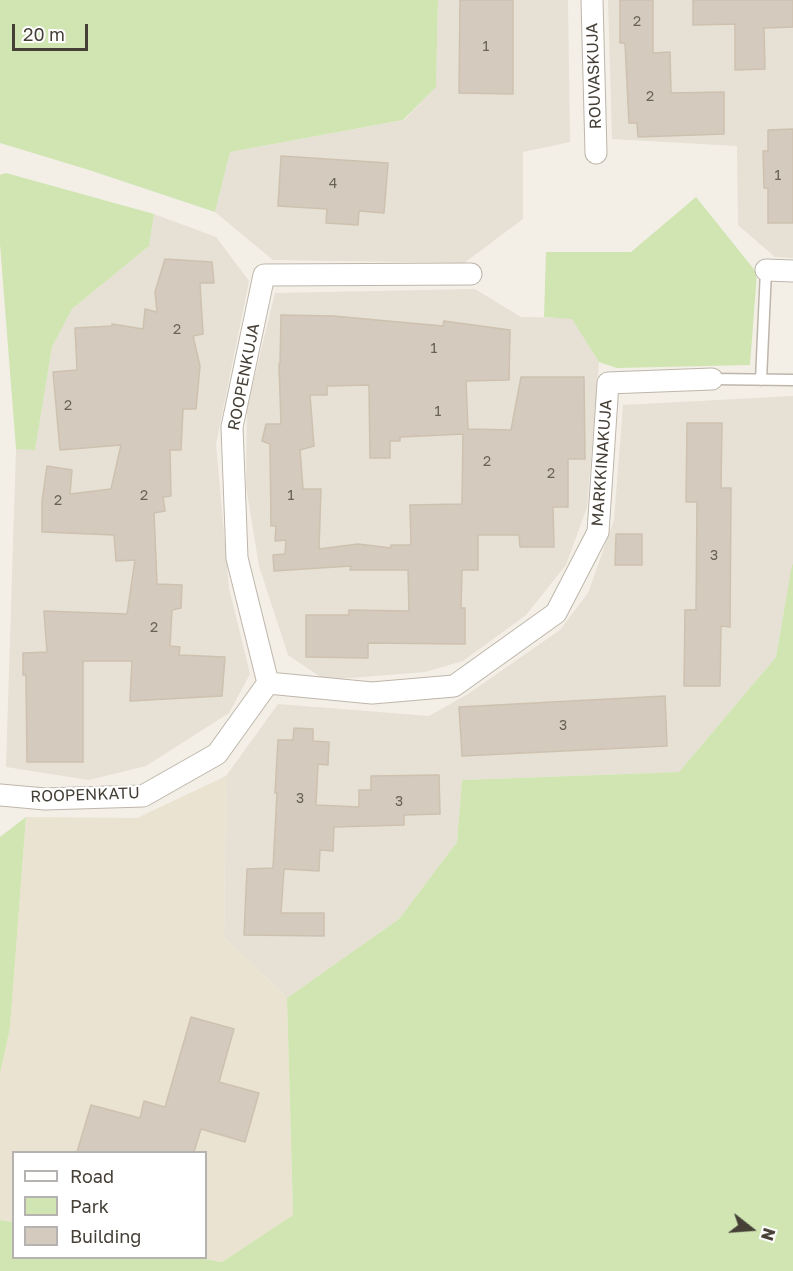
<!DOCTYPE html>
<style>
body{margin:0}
#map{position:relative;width:793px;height:1271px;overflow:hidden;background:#f3efe7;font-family:"Golos Text",sans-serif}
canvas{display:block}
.legend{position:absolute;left:12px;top:1151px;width:195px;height:108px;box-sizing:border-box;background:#fff;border:2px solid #b5b2af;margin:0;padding:8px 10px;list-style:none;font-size:18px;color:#453f36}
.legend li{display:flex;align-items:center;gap:12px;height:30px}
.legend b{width:30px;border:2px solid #b5b2af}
.north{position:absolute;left:721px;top:1199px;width:60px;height:60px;-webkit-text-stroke:4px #fff;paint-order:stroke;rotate:107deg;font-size:16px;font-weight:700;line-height:24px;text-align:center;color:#453f36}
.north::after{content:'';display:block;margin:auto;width:21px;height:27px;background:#453f36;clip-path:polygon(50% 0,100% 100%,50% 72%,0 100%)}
.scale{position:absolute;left:12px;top:24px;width:76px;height:27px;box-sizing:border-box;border:3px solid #453f36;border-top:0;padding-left:8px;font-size:18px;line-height:21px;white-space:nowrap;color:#453f36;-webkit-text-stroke:4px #fff;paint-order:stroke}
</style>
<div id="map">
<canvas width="793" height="1271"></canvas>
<ul class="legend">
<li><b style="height:8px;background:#fff"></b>Road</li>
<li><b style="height:16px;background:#d0e5b2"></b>Park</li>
<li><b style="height:16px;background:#d4cabd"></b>Building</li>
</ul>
<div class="north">N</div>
<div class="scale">20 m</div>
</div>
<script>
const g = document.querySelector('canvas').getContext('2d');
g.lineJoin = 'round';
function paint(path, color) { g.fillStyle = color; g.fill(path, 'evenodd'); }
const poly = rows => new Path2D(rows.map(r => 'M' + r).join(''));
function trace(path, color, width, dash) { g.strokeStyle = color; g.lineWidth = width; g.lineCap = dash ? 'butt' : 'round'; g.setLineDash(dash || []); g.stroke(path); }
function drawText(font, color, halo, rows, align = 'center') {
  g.font = font + ' "Golos Text",sans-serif'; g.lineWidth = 4.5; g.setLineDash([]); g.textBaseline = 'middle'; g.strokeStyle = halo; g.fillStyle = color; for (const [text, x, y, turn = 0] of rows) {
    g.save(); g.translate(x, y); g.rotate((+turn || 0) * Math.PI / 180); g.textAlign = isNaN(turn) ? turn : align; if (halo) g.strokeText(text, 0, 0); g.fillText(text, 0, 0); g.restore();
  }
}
const residential = poly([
 [438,0,568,0,570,142,523,152,523,219,464,263,273,260,215,212,230,152,404,120,436,87],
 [608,0,793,0,793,258,775,257,738,225,737,146,612,139],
 [154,214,216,237,249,281,216,444,229,588,250,674,229,713,146,766,89,780,6,767,16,449,35,449,52,347,72,309,149,246],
 [475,289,521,317,572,318,599,362,587,507,566,565,526,615,463,661,425,672,325,680,288,655,259,566,246,486,247,408,275,293],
 [793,396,793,565,792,565,776,657,679,772,462,780,457,842,399,919,287,998,224,937,226,776,278,704,429,716,468,694,560,630,588,593,614,520,623,405]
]);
const education = poly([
 [226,776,224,937,287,998,293,1215,222,1262,199,1258,206,1258,206,1152,14,1152,13,1222,0,1220,0,1074,10,1028,26,817,137,818]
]);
const green = poly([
 [0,0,438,0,436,87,403,120,230,152,215,212,89,170,0,143],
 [6,173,154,214,149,246,72,309,52,347,35,450,16,449,0,244,0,175],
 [696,197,757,273,750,365,617,368,599,362,572,319,544,317,546,252,631,252],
 [792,564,793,565,793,1271,0,1271,0,1220,13,1222,14,1258,199,1258,222,1262,293,1215,287,998,399,919,457,842,462,780,679,772,776,657],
 [26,817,10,1028,0,1074,0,837]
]);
const building = poly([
 [460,0,513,0,513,94,459,93,460,0],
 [620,0,653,0,653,53,670,52,671,93,724,92,724,134,638,137,637,123,629,123,625,43,620,43,620,0],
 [693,0,793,0,793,27,764,28,765,69,735,70,735,24,693,25,693,0],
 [793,129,793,223,768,223,768,188,764,188,763,151,768,151,768,130,793,129],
 [281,156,388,163,384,213,359,211,358,225,326,223,327,209,278,206,281,156],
 [165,259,212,262,214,283,200,283,203,334,193,336,200,366,196,409,183,409,181,450,170,450,171,496,163,497,165,511,154,513,157,584,182,585,181,608,172,610,170,646,180,647,179,655,225,657,222,696,130,701,132,661,83,661,83,762,27,762,26,675,23,675,23,653,47,652,44,611,127,614,135,560,116,561,114,535,42,532,42,501,47,466,72,470,70,494,111,489,121,445,60,450,53,372,77,370,75,328,112,326,112,324,143,329,145,309,157,312,155,292,165,259],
 [281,315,333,316,443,326,444,321,510,330,509,380,466,381,468,429,511,430,521,377,584,377,585,459,568,459,568,507,553,507,554,547,520,547,519,535,478,535,478,570,462,570,461,608,465,608,465,644,368,643,368,658,306,657,306,615,349,615,349,610,409,611,408,570,350,570,351,566,274,571,273,555,285,554,286,540,275,541,276,526,271,526,270,444,262,441,266,424,281,424,279,364,280,364,281,315],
 [369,385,370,458,390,458,390,441,400,441,400,437,463,434,462,504,410,505,411,545,391,545,391,548,358,544,319,549,321,489,303,489,300,450,314,446,310,395,327,395,327,386,369,385],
 [687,423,722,423,721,488,731,488,730,627,721,626,720,686,684,686,685,610,696,610,697,502,686,502,687,423],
 [616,534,642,534,642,565,615,565,616,534],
 [665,696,667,746,462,756,459,707,665,696],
 [294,728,313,729,313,741,329,742,328,765,318,764,316,805,359,807,359,790,371,790,371,776,439,775,440,814,404,815,404,825,334,827,333,851,320,850,319,871,284,869,281,913,324,913,324,936,244,935,247,869,273,868,277,793,275,793,278,740,293,740,294,728],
 [191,1017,234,1029,219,1082,259,1093,245,1142,201,1129,194,1152,77,1152,91,1105,140,1118,144,1101,165,1107,191,1017]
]);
const lane = poly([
 [712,379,793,380],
 [761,380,766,270]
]);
const street = poly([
 [592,0,596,153],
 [766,270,793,271],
 [268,683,372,693,454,686,556,613,598,532,608,383,712,379],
 [268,683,237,558,232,427,264,275,471,274],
 [0,795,45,799,143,796,217,754,268,683]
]);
const numberNames = [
 ["2",637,22],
 ["1",486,47],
 ["2",650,97],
 ["1",778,176],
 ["4",333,184],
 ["2",177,330],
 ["1",434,349],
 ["2",68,406],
 ["1",438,412],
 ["2",487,462],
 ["2",551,474],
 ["2",144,496],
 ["1",291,496],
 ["2",58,501],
 ["3",714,556],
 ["2",154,628],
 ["3",563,726],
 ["3",300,799],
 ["3",399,802]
];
const streetNames = [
 ["ROUVASKUJA",594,76,-92],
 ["ROOPENKUJA",244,377,-79],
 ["MARKKINAKUJA",602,463,-86],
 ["ROOPENKATU",85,795,-2]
];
paint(residential, '#e6e0d5');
paint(education, '#ebe3d1');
paint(green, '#d0e5b2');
paint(building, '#d4cabd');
trace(building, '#cec1b0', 1.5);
trace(lane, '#beb6aa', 13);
trace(street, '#beb6aa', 23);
trace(lane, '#fff', 10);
trace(street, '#fff', 21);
drawText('14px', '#696258', null, numberNames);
drawText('16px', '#453f36', '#fff', streetNames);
</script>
